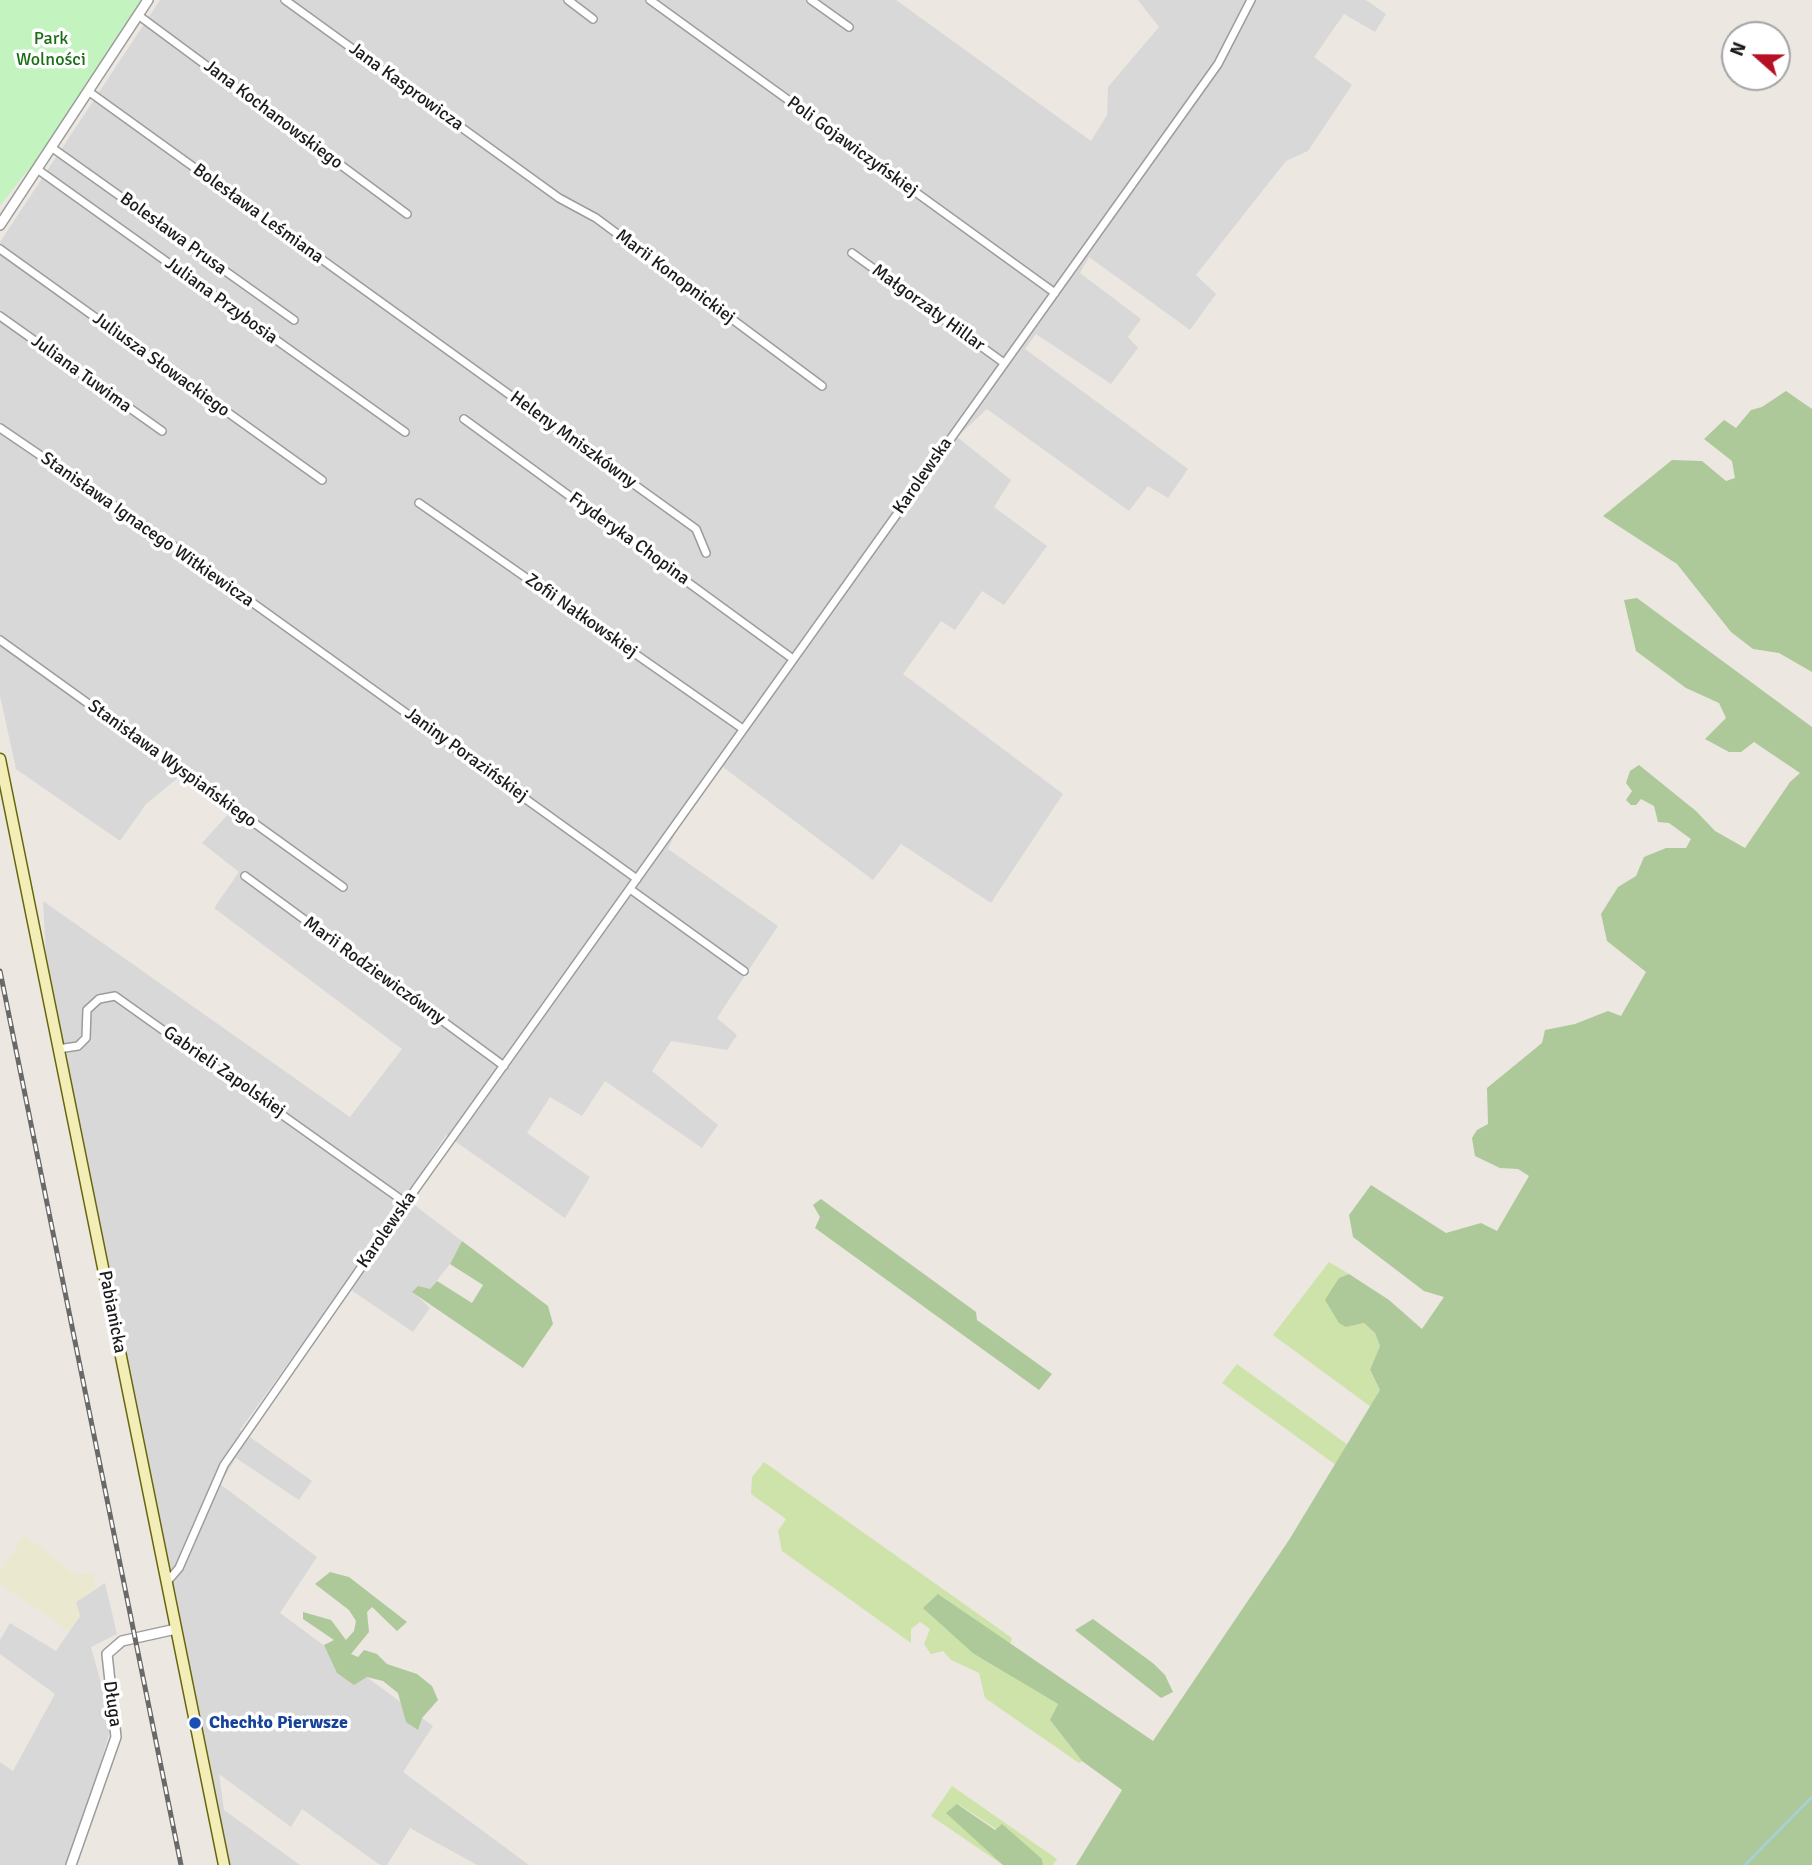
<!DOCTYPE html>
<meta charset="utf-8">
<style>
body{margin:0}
#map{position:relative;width:1812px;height:1865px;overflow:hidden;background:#ece7e1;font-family:Signika,sans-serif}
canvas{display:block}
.north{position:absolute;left:1721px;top:21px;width:70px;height:70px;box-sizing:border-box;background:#fff;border:2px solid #a4a4a4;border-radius:50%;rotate:291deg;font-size:19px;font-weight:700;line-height:28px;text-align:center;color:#1b1b1b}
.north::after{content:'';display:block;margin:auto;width:24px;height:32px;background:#b61027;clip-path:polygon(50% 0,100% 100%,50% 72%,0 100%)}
</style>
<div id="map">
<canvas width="1812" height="1865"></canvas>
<div class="north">N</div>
</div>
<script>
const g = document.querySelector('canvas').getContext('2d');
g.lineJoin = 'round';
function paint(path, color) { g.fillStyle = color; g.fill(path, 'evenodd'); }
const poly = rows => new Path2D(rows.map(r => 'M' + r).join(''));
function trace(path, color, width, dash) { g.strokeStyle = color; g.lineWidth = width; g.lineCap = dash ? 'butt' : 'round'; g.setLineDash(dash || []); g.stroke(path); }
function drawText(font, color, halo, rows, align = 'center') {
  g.font = font + ' Signika,sans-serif'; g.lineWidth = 7; g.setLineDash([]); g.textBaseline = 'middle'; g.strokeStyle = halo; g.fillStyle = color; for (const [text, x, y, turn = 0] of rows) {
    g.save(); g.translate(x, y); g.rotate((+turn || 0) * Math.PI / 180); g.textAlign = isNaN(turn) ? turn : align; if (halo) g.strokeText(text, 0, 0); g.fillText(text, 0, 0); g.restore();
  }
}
const residential = poly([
 [160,0,896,0,1091,141,1107,115,1108,87,1159,27,1138,0,1366,0,1386,14,1375,32,1344,14,1314,57,1352,85,1308,151,1286,161,1196,275,1216,294,1190,330,1089,257,1080,273,1141,319,1128,337,1138,348,1111,384,1036,334,1025,349,1188,469,1168,498,1148,486,1129,511,987,409,957,437,1011,480,994,507,1047,546,1004,605,982,591,955,630,941,621,903,674,1063,794,991,903,901,844,873,880,719,764,688,807,668,849,778,926,717,1018,737,1035,727,1050,671,1041,652,1071,718,1125,702,1148,605,1081,582,1116,550,1097,527,1133,590,1177,565,1218,446,1135,405,1198,462,1241,450,1264,430,1289,413,1292,430,1308,413,1332,351,1290,294,1355,240,1430,312,1481,299,1500,236,1458,220,1484,317,1557,280,1613,433,1726,403,1772,529,1865,477,1865,410,1828,387,1865,380,1865,302,1809,291,1827,219,1774,224,1810,300,1865,225,1865,203,1733,46,957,43,901,350,1117,402,1049,214,908,239,872,202,843,231,811,179,777,146,804,120,841,16,769,0,696,0,242],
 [105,1583,117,1634,91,1647,112,1723,72,1865,0,1865,0,1762,13,1771,55,1694,0,1654,0,1640,10,1623,56,1651,80,1616,76,1602]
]);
const farmland = poly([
 [24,1535,77,1576,93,1572,96,1589,76,1602,80,1616,69,1631,0,1584,0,1572]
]);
const grass = poly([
 [1329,1262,1349,1274,1339,1278,1346,1327,1364,1323,1375,1333,1380,1346,1370,1371,1380,1390,1371,1407,1273,1335],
 [1237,1364,1348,1445,1336,1465,1222,1383],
 [764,1462,1012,1638,1010,1644,938,1594,974,1654,1058,1704,1050,1720,1082,1761,1079,1763,985,1698,979,1673,951,1660,943,1651,931,1654,924,1644,930,1629,920,1622,911,1629,911,1643,782,1551,778,1531,786,1519,751,1494,752,1477],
 [952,1786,1057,1859,1053,1865,1043,1865,1042,1859,958,1804,1003,1865,931,1816]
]);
const forest = poly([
 [1786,391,1812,409,1812,672,1779,653,1753,649,1731,632,1677,564,1603,516,1672,460,1702,461,1726,481,1735,478,1732,461,1704,439,1724,420,1736,428,1751,410,1762,407],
 [1637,598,1812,727,1812,1865,1076,1865,1122,1790,1082,1761,1050,1720,1058,1704,974,1654,923,1608,938,1594,1153,1741,1289,1540,1380,1390,1370,1370,1380,1346,1375,1333,1364,1323,1346,1327,1339,1323,1325,1300,1339,1278,1349,1274,1389,1300,1422,1329,1444,1297,1424,1291,1353,1237,1349,1215,1371,1185,1446,1233,1481,1223,1497,1231,1529,1176,1518,1169,1500,1168,1475,1156,1472,1138,1477,1130,1488,1124,1487,1088,1542,1043,1545,1030,1575,1024,1608,1011,1621,1016,1646,972,1607,941,1601,914,1618,887,1636,876,1644,857,1666,848,1686,848,1691,839,1669,823,1658,822,1654,806,1641,799,1636,805,1631,805,1626,800,1632,791,1626,783,1630,771,1639,765,1696,811,1715,831,1745,848,1790,782,1800,773,1754,742,1741,752,1729,752,1705,739,1726,718,1719,703,1686,688,1636,651,1624,600],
 [821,1199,976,1312,977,1320,1052,1374,1039,1390,815,1228,820,1217,813,1205],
 [462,1241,548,1306,553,1324,523,1368,412,1292,418,1286,430,1289,437,1281,472,1303,483,1285,450,1264],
 [330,1572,349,1577,407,1622,397,1631,372,1607,367,1612,369,1632,351,1654,358,1657,364,1650,377,1654,387,1664,417,1674,432,1686,438,1700,422,1718,418,1730,406,1722,398,1693,383,1681,367,1677,354,1685,337,1673,324,1645,334,1640,303,1619,303,1612,331,1620,346,1640,354,1631,356,1621,349,1610,315,1584],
 [1093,1619,1154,1664,1165,1675,1173,1692,1161,1698,1075,1630],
 [957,1804,995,1830,1002,1824,1042,1859,1043,1865,1003,1865,946,1813]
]);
const park = poly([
 [0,0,143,0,30,172,27,171,0,206]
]);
const stream = poly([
 [1745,1865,1812,1797]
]);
const minor = poly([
 [285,0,559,198,596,218,822,386],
 [568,0,593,19],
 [650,0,1055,293],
 [811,0,849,27],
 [138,15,407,214],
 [88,91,696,529,706,553],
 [51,147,294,320],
 [37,169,405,432],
 [0,249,322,480],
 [852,253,1004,363],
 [0,316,162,431],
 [464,419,793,659],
 [0,428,175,547,637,879],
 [419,503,743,729],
 [0,640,343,887],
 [245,876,504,1066],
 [630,889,744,971],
 [58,1049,78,1046,86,1038,87,1010,99,999,115,996,406,1203],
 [166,1583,179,1568,224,1465,417,1187,1218,64,1251,0]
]);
const tertiary = poly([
 [0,225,148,0],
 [71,1865,116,1737,107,1654,122,1641,176,1629]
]);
const secondary = poly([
 [0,759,224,1865]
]);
const rail = poly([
 [0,971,181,1865]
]);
const markers = [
 [195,1723,7,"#1a4fb4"]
];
const parkNames = [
 ["Park",51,39],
 ["Wolności",51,60]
];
const streetNames = [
 ["Jana Kasprowicza",406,87,36],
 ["Jana Kochanowskiego",273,115,37],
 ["Poli Gojawiczyńskiej",852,147,36],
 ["Bolesława Leśmiana",258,214,36],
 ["Bolesława Prusa",173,234,36],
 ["Marii Konopnickiej",675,277,37],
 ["Juliana Przybosia",221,301,36],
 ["Małgorzaty Hillar",928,308,36],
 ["Juliusza Słowackiego",161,365,36],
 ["Juliana Tuwima",81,374,36],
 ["Heleny Mniszkówny",573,440,36],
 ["Karolewska",923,476,-55],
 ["Stanisława Ignacego Witkiewicza",147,530,35],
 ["Fryderyka Chopina",629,539,36],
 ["Zofii Nałkowskiej",581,616,35],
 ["Janiny Porazińskiej",466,755,36],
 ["Stanisława Wyspiańskiego",172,764,36],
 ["Marii Rodziewiczówny",374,971,36],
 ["Gabrieli Zapolskiej",224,1072,35],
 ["Karolewska",387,1230,-55],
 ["Pabianicka",112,1312,79],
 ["Długa",112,1704,82]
];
const transitNames = [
 ["Chechło Pierwsze",209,1723]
];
paint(residential, '#d9d8d8');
paint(farmland, '#eae8ce');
paint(grass, '#cee3aa');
paint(forest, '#adc899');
paint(park, '#c3f4c0');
trace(stream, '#a5d2d7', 2.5);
trace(minor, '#9c9c9c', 10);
trace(tertiary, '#9c9c9c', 12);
trace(secondary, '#67650d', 13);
trace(minor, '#fff', 7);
trace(tertiary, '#fff', 9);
trace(secondary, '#f3eeb8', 10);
trace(rail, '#696969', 5);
trace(rail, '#fff', 2.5, [8]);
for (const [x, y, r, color] of markers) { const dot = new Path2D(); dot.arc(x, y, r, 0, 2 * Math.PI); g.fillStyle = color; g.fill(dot); trace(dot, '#fff', 2.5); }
drawText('18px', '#186f13', '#fff', parkNames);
drawText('18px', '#1b1b1b', '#fff', streetNames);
drawText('bold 18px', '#164399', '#fff', transitNames, 'left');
</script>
